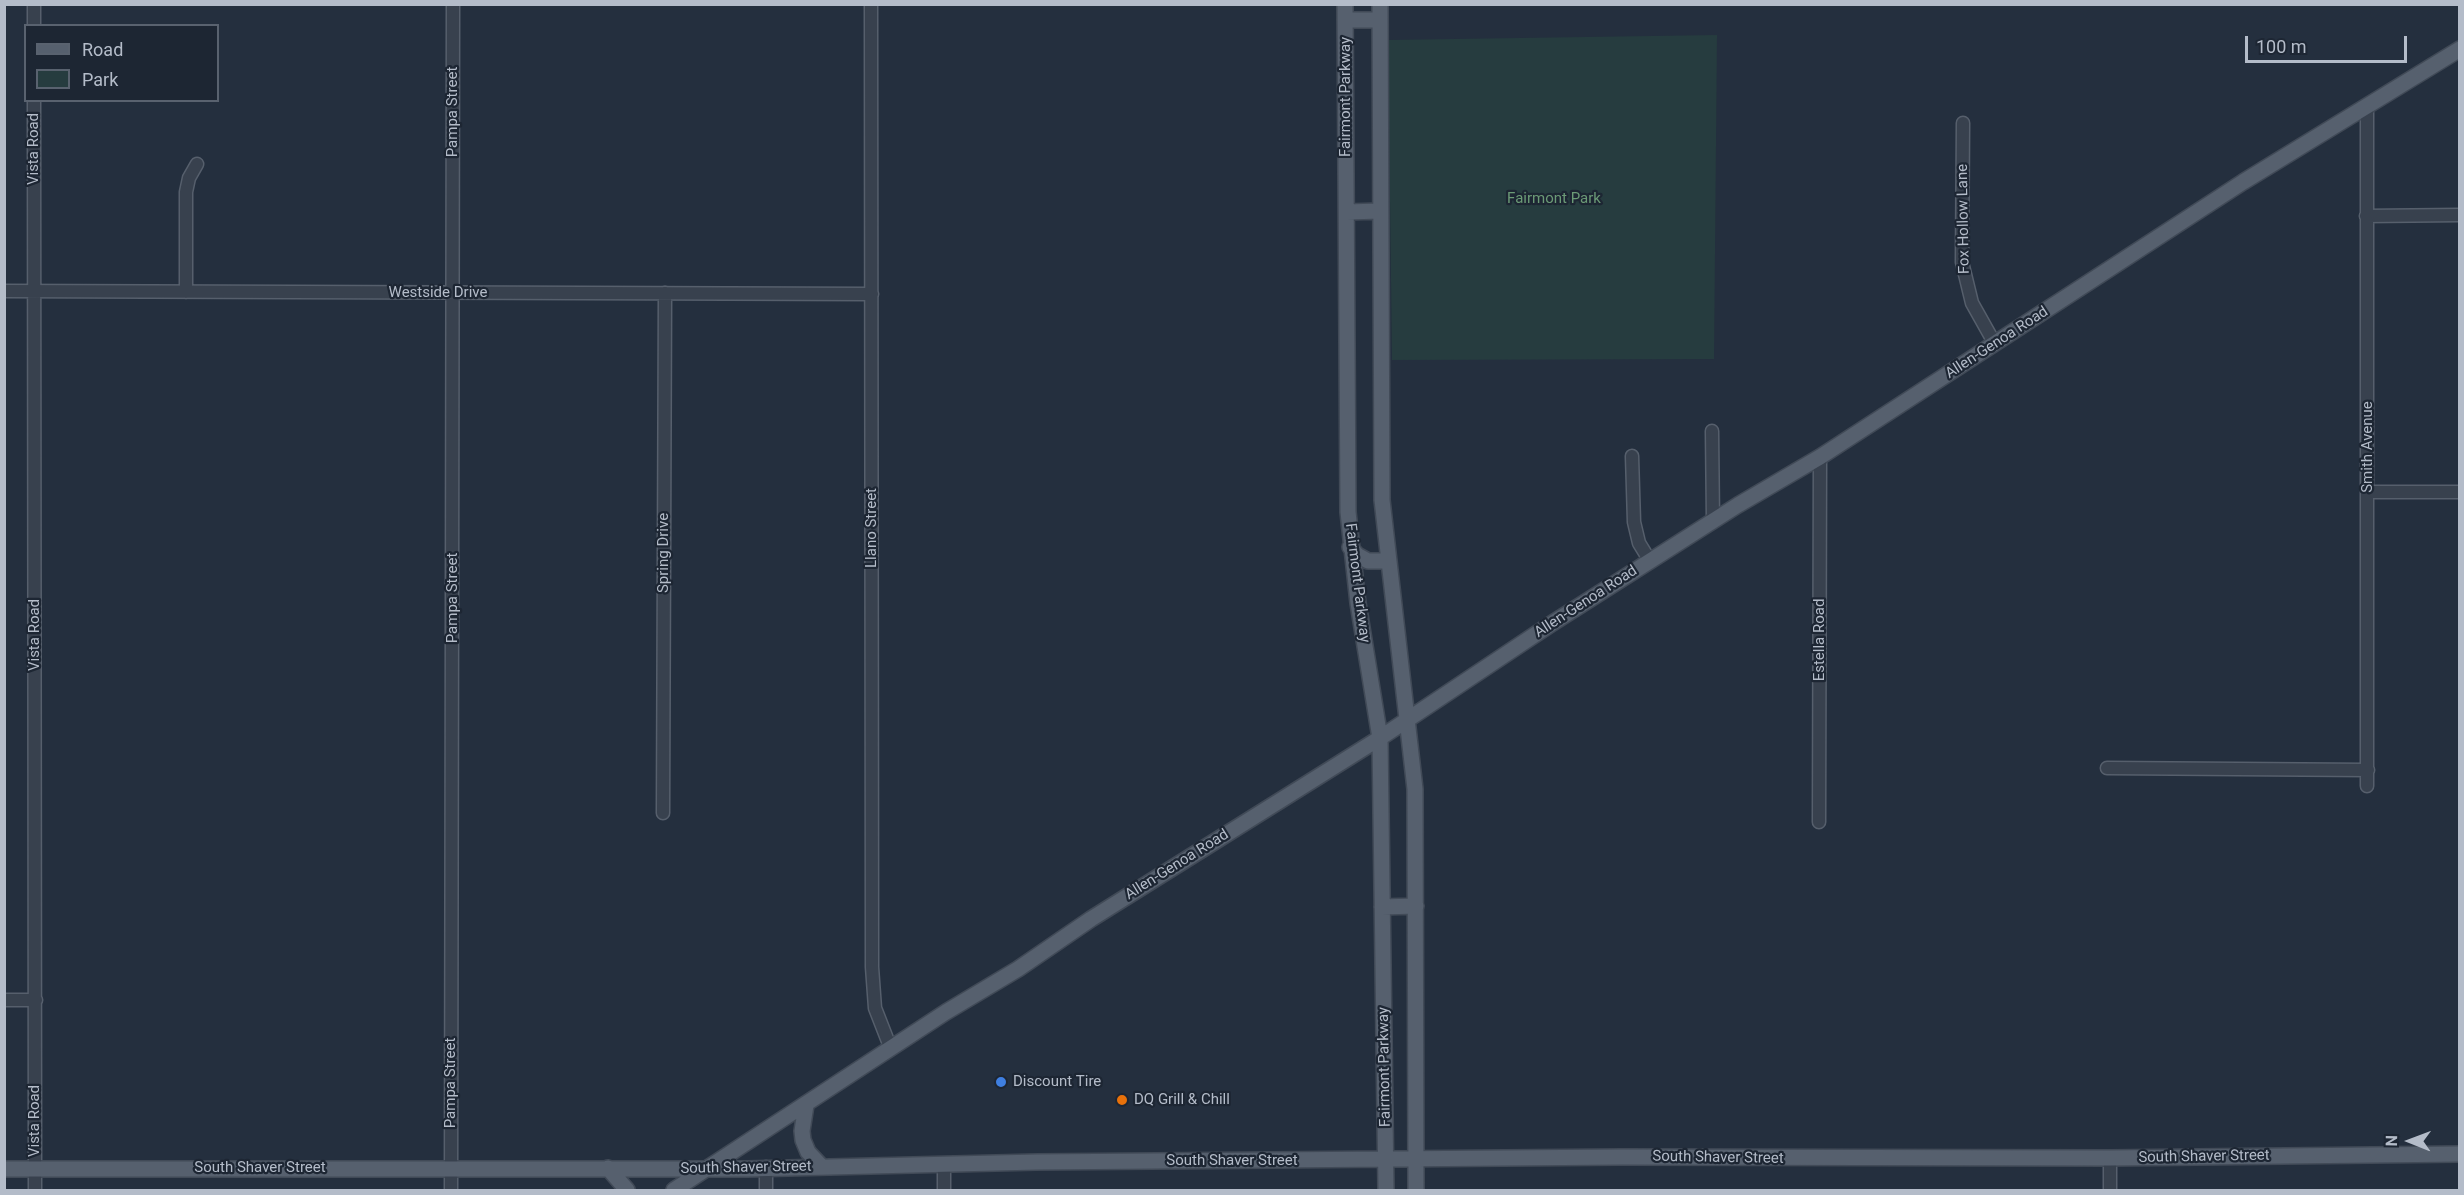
<!DOCTYPE html>
<style>
body{margin:0}
#map{position:relative;width:2464px;height:1195px;overflow:hidden;background:#242f3e;font-family:Roboto,sans-serif}
canvas{display:block}
.frame{position:absolute;inset:0;border:6px solid #b4bcc9;pointer-events:none}
.legend{position:absolute;left:24px;top:24px;width:195px;height:78px;box-sizing:border-box;background:#1d2633;border:2px solid #59626f;margin:0;padding:8px 10px;list-style:none;font-size:18px;color:#b4bcc9}
.legend li{display:flex;align-items:center;gap:12px;height:30px}
.legend b{width:30px;border:2px solid #59626f}
.north{position:absolute;left:2380px;top:1111px;width:60px;height:60px;-webkit-text-stroke:4px #1d2633;paint-order:stroke;rotate:271deg;font-size:16px;font-weight:700;line-height:24px;text-align:center;color:#b4bcc9}
.north::after{content:'';display:block;margin:auto;width:21px;height:27px;background:#b4bcc9;clip-path:polygon(50% 0,100% 100%,50% 72%,0 100%)}
.scale{position:absolute;left:2245px;top:36px;width:162px;height:27px;box-sizing:border-box;border:3px solid #b4bcc9;border-top:0;padding-left:8px;font-size:18px;line-height:21px;white-space:nowrap;color:#b4bcc9;-webkit-text-stroke:4px #1d2633;paint-order:stroke}
</style>
<div id="map">
<canvas width="2464" height="1195"></canvas>
<div class="frame"></div>
<ul class="legend">
<li><b style="height:8px;background:#56606e"></b>Road</li>
<li><b style="height:16px;background:#263c3f"></b>Park</li>
</ul>
<div class="north">N</div>
<div class="scale">100 m</div>
</div>
<script>
const g = document.querySelector('canvas').getContext('2d');
g.lineJoin = 'round';
function paint(path, color) { g.fillStyle = color; g.fill(path, 'evenodd'); }
const poly = rows => new Path2D(rows.map(r => 'M' + r).join(''));
function trace(path, color, width, dash) { g.strokeStyle = color; g.lineWidth = width; g.lineCap = dash ? 'butt' : 'round'; g.setLineDash(dash || []); g.stroke(path); }
function drawText(font, color, halo, rows, align = 'center') {
  g.font = font + ' Roboto,sans-serif'; g.lineWidth = 4.5; g.setLineDash([]); g.textBaseline = 'middle'; g.strokeStyle = halo; g.fillStyle = color; for (const [text, x, y, turn = 0] of rows) {
    g.save(); g.translate(x, y); g.rotate((+turn || 0) * Math.PI / 180); g.textAlign = isNaN(turn) ? turn : align; if (halo) g.strokeText(text, 0, 0); g.fillText(text, 0, 0); g.restore();
  }
}
const green = poly([
 [1717,35,1714,359,1392,360,1388,40]
]);
const minor = poly([
 [871,4,872,967,875,1008,891,1049],
 [34,26,34,4],
 [34,100,35,1190],
 [2367,107,2367,786],
 [1963,123,1962,262,1972,303,1995,344],
 [2366,216,2460,215],
 [4,291,872,294],
 [186,292,186,192,189,178,197,164],
 [1712,431,1713,521],
 [1632,456,1634,522,1639,543,1650,561],
 [2368,492,2460,492],
 [2107,768,2368,770],
 [663,813,665,293],
 [1819,822,1820,457],
 [4,1000,36,1000],
 [944,1164,944,1190],
 [451,1190,453,4],
 [766,1190,766,1167],
 [2110,1190,2110,1158]
]);
const major = poly([
 [1345,4,1348,512,1358,603,1380,738,1386,1190],
 [1380,4,1382,500,1415,789,1416,1190],
 [1345,20,1380,20],
 [1347,212,1380,211],
 [1350,547,1357,555,1368,561,1388,561],
 [1382,907,1416,906],
 [806,1105,802,1131,803,1140,808,1152,822,1167],
 [608,1168,627,1190],
 [4,1169,747,1169,1037,1162,1621,1157,2110,1158,2460,1154],
 [674,1190,946,1012,1018,969,1091,919,1380,738,1551,624,1738,505,1820,457,2243,182,2460,49]
]);
const markers = [
 [1001,1082,6,"#3f7fe0"],
 [1122,1100,6,"#e8710a"]
];
const streetNames = [
 ["Fairmont Parkway",1346,97,-90],
 ["Pampa Street",453,112,-90],
 ["Vista Road",34,149,-90],
 ["Fox Hollow Lane",1964,219,-91],
 ["Westside Drive",438,293],
 ["Allen-Genoa Road",1997,343,-33],
 ["Smith Avenue",2368,447,-90],
 ["Llano Street",872,528,-90],
 ["Spring Drive",664,553,-90],
 ["Fairmont Parkway",1357,583,83],
 ["Pampa Street",453,598,-90],
 ["Allen-Genoa Road",1586,602,-33],
 ["Vista Road",35,635,-90],
 ["Estella Road",1820,640,-90],
 ["Allen-Genoa Road",1177,865,-32],
 ["Fairmont Parkway",1385,1067,-91],
 ["Pampa Street",451,1083,-90],
 ["Vista Road",35,1121,-90],
 ["South Shaver Street",2204,1157,-1],
 ["South Shaver Street",1718,1158,1],
 ["South Shaver Street",1232,1161],
 ["South Shaver Street",260,1168],
 ["South Shaver Street",746,1168,-1]
];
const parkNames = [
 ["Fairmont Park",1554,199]
];
const poiNames = [
 ["Discount Tire",1013,1082],
 ["DQ Grill & Chill",1134,1100]
];
paint(green, '#263c3f');
trace(minor, '#565f6c', 15);
trace(major, '#414a57', 18);
trace(minor, '#38414e', 12);
trace(major, '#56606e', 15);
for (const [x, y, r, color] of markers) { const dot = new Path2D(); dot.arc(x, y, r, 0, 2 * Math.PI); g.fillStyle = color; g.fill(dot); trace(dot, '#1d2633', 2); }
drawText('15px', '#b4bcc9', '#1d2633', streetNames);
drawText('15px', '#6b9a76', '#1d2633', parkNames);
drawText('15px', '#b4bcc9', '#1d2633', poiNames, 'left');
</script>
